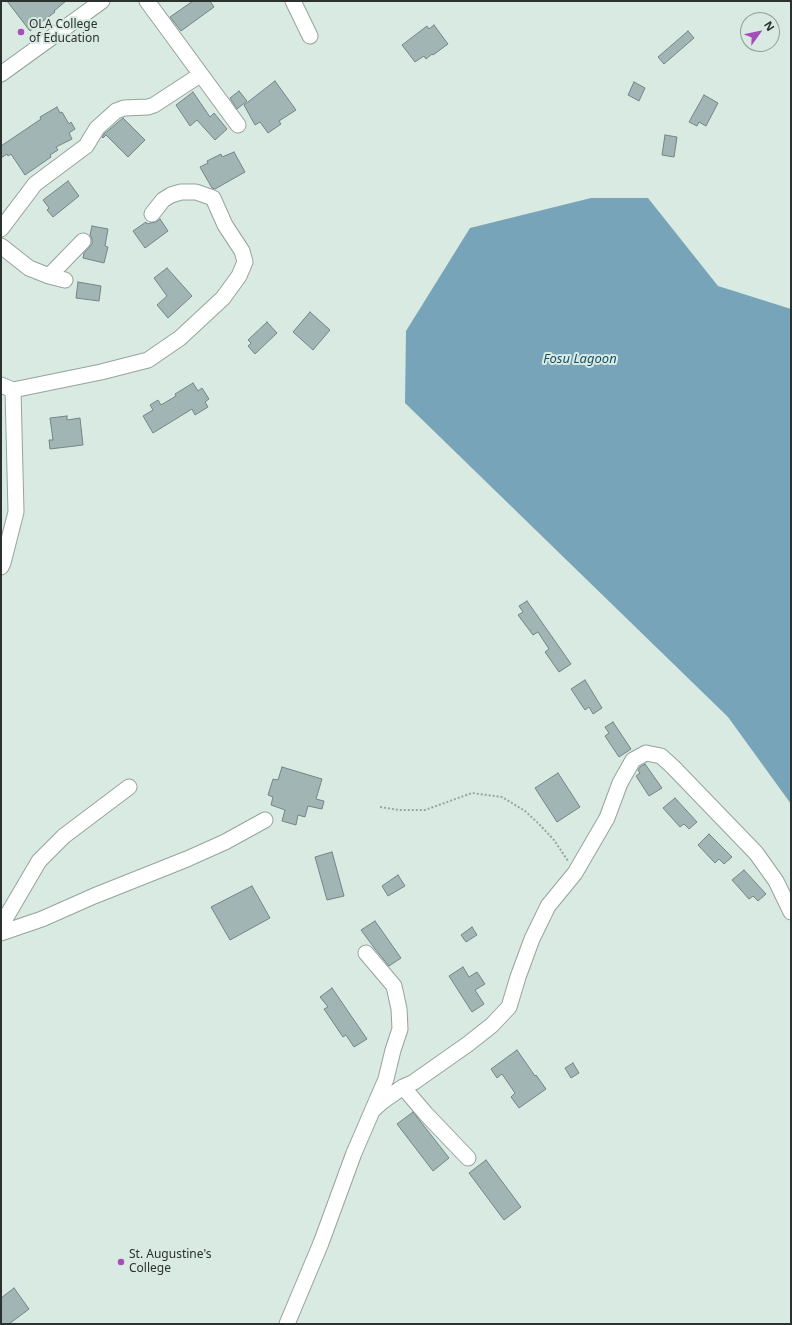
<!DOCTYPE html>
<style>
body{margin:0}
#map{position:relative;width:792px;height:1325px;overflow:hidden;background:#d9eae2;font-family:"Noto Sans",sans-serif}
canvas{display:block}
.frame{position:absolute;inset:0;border:2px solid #2a312e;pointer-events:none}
.north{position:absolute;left:740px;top:12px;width:40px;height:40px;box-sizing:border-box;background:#d9eae2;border:1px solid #93a09a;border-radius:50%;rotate:57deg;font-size:11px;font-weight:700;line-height:16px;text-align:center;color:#2a312e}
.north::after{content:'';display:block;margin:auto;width:14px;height:18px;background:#a64dba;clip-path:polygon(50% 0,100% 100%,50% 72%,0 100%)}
</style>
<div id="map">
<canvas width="792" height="1325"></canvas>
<div class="frame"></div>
<div class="north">N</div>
</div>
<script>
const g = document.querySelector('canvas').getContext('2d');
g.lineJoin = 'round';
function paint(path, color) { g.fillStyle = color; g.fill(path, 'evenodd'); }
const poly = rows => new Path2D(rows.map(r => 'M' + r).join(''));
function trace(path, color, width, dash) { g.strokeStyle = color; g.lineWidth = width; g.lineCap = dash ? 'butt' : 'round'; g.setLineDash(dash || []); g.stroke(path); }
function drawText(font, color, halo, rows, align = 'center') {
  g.font = font + ' "Noto Sans",sans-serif'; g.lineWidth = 4; g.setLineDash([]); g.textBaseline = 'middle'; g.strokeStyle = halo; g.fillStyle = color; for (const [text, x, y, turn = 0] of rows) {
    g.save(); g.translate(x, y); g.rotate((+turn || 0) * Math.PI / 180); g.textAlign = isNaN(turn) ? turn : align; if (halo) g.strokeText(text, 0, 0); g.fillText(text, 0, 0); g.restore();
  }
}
const water = poly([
 [591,198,648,198,718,286,791,309,791,804,728,717,405,403,406,331,470,228]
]);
const building = poly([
 [7,1,66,1,54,11,55,12,30,31,7,1],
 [193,1,210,1,214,7,181,31,170,17,193,1],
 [434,25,448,44,433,55,432,54,426,59,424,56,415,62,402,45,427,26,429,29,434,25],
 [688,31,694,38,664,64,658,57,688,31],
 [275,81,296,110,279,121,281,124,268,133,260,122,255,125,244,105,275,81],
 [634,82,645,88,639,101,628,95,634,82],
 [239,91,247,101,237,109,230,98,239,91],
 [193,92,210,117,214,113,227,129,215,140,197,120,190,126,176,105,193,92],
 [704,95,718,103,706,126,699,122,697,126,689,122,704,95],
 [57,107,60,113,62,112,69,124,71,122,75,129,69,133,72,139,56,147,58,150,50,155,51,157,25,175,11,154,8,156,7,154,1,158,1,146,41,119,40,117,57,107],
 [123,118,145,140,128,157,106,135,103,138,102,137,104,134,123,118],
 [665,135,677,137,674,157,662,155,665,135],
 [234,152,245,172,215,189,212,188,200,167,208,163,207,161,221,154,222,157,234,152],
 [68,181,79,196,53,217,47,210,49,208,43,200,68,181],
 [160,219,168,231,145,248,133,231,146,222,147,224,150,223,156,222,160,219],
 [92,226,108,229,105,246,108,247,104,263,83,258,84,253,92,244,92,239,90,235,92,226],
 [167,268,192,296,168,318,157,305,167,296,154,278,167,268],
 [78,282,101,286,99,301,76,298,78,282],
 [310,312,330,330,313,350,293,332,310,312],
 [267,322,277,333,255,354,248,346,251,343,248,340,267,322],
 [193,383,198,391,202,388,209,399,205,402,208,407,195,415,192,409,153,433,143,416,153,410,150,405,158,400,161,405,176,396,175,394,193,383],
 [67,416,67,420,80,418,83,445,50,449,49,440,53,440,50,418,67,416],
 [527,601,571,664,559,672,545,652,549,649,538,632,533,635,518,615,523,612,519,606,527,601],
 [585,680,602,708,593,714,589,707,585,710,571,689,585,680],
 [613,722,631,749,619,757,605,736,609,733,605,727,613,722],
 [645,764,662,788,649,796,636,776,640,773,638,770,640,767,645,764],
 [282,767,322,779,316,799,324,801,322,809,308,806,305,817,298,815,296,825,282,821,285,810,271,805,273,797,268,795,273,779,278,780,282,767],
 [558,773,580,807,557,822,535,788,558,773],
 [675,798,697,822,689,829,684,824,680,827,663,808,675,798],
 [709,834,732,857,724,864,719,859,715,863,698,845,709,834],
 [332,852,344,896,327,900,315,857,332,852],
 [744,870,766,894,758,901,753,896,749,899,732,880,744,870],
 [398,875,405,886,388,896,382,886,398,875],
 [252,886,270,918,230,940,211,907,252,886],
 [375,921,401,958,389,966,375,949,361,930,375,921],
 [472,927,477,935,466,942,461,935,472,927],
 [463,967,469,977,477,972,485,984,475,990,484,1004,472,1012,449,976,463,967],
 [332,988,367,1039,354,1047,346,1035,343,1037,324,1009,328,1007,320,997,332,988],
 [517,1050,535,1076,536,1075,546,1089,519,1108,511,1097,515,1093,502,1074,497,1078,491,1069,517,1050],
 [573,1063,579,1073,571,1078,565,1068,573,1063],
 [413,1112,449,1158,433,1171,397,1124,413,1112],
 [486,1160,521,1207,504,1220,469,1173,486,1160],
 [14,1288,29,1309,9,1324,1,1324,1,1298,14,1288]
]);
const path = poly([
 [380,807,399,810,425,810,472,793,502,797,525,811,539,824,554,840,568,861]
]);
const minor = poly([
 [147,1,238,125],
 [293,1,310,36],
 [1,74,102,1],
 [1,229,35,184,86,146,97,128,116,111,124,108,148,107,154,105,200,75],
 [1,246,29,268,49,276,65,280],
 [49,276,83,241],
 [1,385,13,390,101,372,148,360,180,338,223,298,239,276,245,262,242,251,225,225,213,198,196,192,181,192,171,195,163,200,152,214],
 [1,567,3,563,16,512,13,390],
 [1,926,39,861,64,836,129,787],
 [1,933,42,919,94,896,187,859,225,842,265,820],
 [403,1087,426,1114,468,1158],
 [373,1110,383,1101,403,1087,414,1082,468,1044,492,1025,509,1007,518,977,532,939,548,906,575,873,607,818,620,783,633,760,646,753,661,756,673,767,756,853,776,881,791,912],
 [287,1324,321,1243,354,1153,386,1079,393,1050,400,1029,399,1009,394,986,366,953]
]);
const markers = [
 [21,32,4,"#a64dba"],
 [121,1262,4,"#a64dba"]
];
const poiNames = [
 ["OLA College",29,25],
 ["of Education",29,39],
 ["St. Augustine's",129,1255],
 ["College",129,1269]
];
const waterNames = [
 ["Fosu Lagoon",580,359]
];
paint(water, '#77a4b8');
paint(building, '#a2b5b5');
trace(building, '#738585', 1);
trace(minor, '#94a49c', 17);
trace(path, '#98a59f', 2, [2, 2]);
trace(minor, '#fff', 15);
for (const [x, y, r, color] of markers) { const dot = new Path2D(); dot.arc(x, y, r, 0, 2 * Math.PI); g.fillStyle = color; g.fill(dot); trace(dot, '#d9eae2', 1.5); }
drawText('12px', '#2a312e', '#d9eae2', poiNames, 'left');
drawText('italic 13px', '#145066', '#d9eae2', waterNames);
</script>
